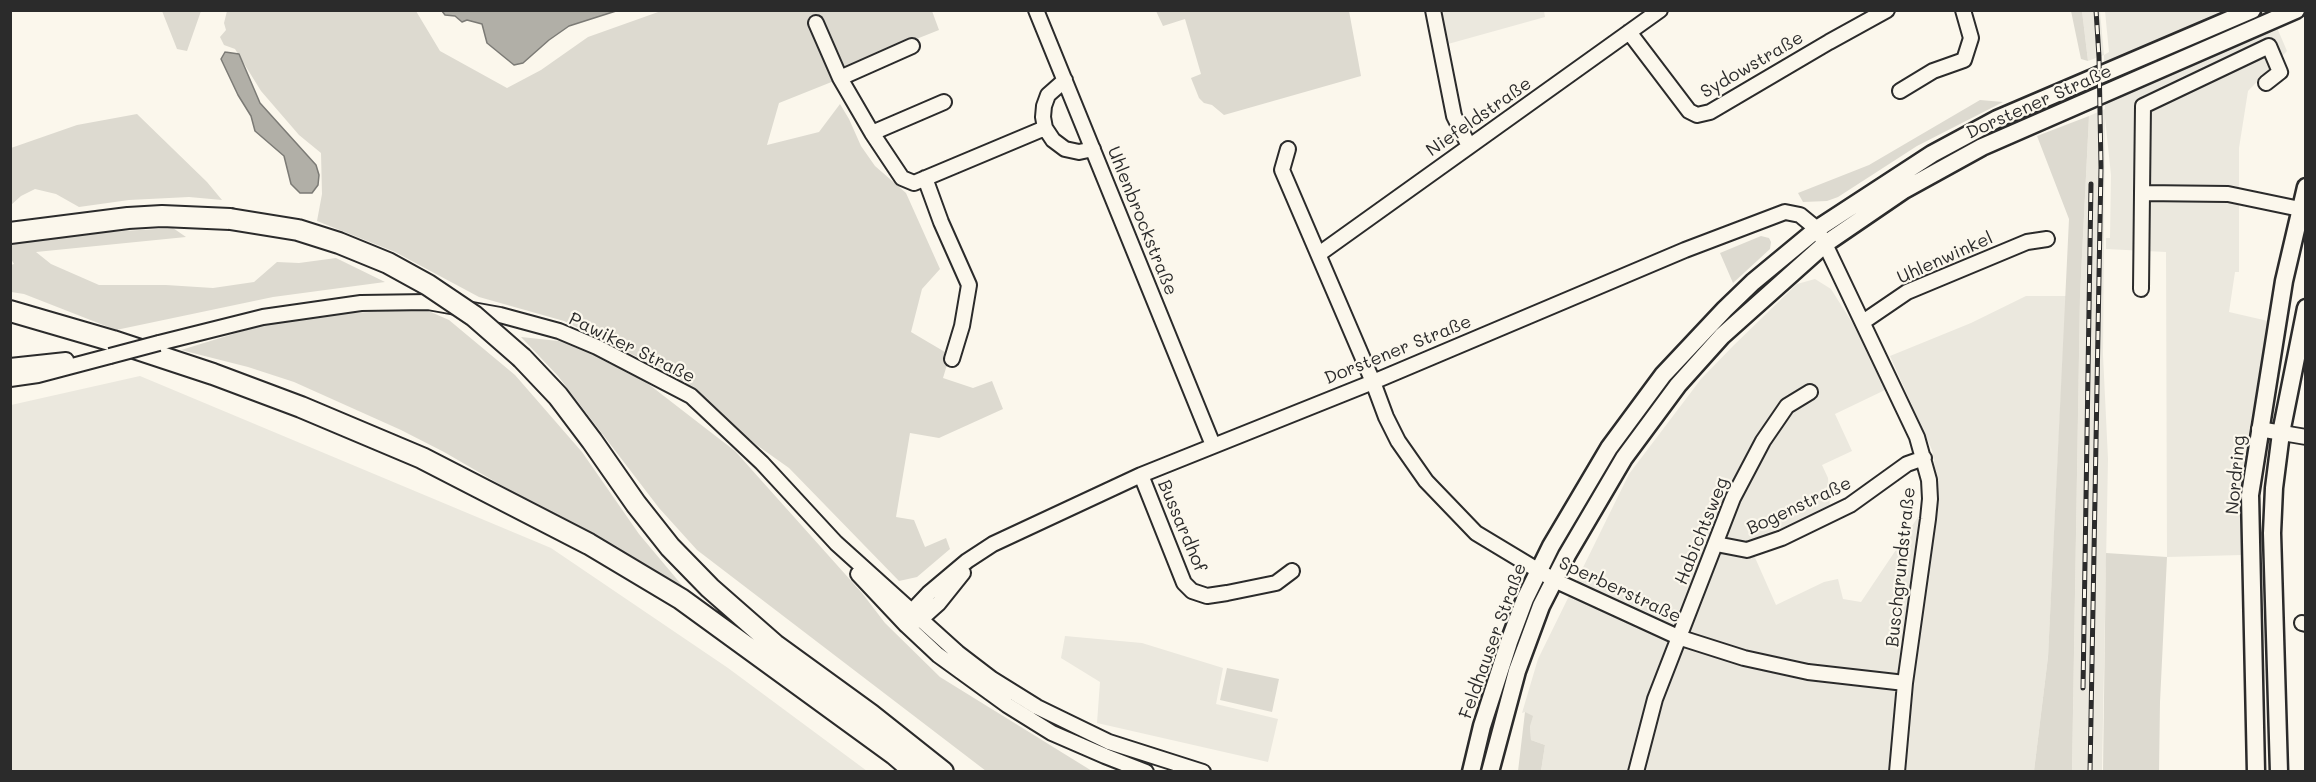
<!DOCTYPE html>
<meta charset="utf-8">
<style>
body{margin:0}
#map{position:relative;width:2316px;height:782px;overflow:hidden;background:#fbf7ec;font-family:Mali,sans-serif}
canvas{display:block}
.frame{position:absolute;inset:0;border:12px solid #2b2b2b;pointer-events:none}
</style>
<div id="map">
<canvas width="2316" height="782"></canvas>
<div class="frame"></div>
</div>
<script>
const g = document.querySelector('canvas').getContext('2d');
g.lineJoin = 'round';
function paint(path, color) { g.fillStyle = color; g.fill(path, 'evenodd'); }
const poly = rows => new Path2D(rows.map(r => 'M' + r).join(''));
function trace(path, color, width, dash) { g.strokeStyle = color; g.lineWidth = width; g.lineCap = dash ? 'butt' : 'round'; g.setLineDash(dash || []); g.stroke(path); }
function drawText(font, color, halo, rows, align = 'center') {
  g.font = font + ' Mali,sans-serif'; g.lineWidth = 4.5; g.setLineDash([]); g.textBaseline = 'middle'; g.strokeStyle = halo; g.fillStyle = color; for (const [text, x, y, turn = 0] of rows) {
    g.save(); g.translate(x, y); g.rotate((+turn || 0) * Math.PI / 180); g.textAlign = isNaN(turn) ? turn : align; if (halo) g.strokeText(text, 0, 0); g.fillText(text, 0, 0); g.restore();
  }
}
const built = poly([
 [1441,11,1544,11,1545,17,1448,44],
 [2082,11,2100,11,2104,55,2109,52,2105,11,2281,11,2278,30,2287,51,2248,91,2239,148,2239,272,2235,272,2229,312,2268,321,2244,462,2242,491,2242,555,2167,557,2166,252,2106,249,2106,238,2110,238,2111,175,2105,118,2103,355,2108,459,2102,771,2072,772,2080,296,2089,116,2105,109,2104,55,2088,61],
 [1815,279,1831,289,1853,324,1885,390,1835,414,1852,451,1822,465,1828,478,1830,506,1749,544,1776,605,1824,582,1838,579,1843,599,1861,602,1918,517,1937,517,1938,484,1932,450,1890,356,1971,323,2026,296,2066,296,2048,657,2034,771,1541,771,1545,745,1531,740,1530,726,1525,712,1522,713,1538,659,1629,474,1701,379,1734,345,1797,284],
 [140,376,551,548,728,668,867,771,11,771,11,405],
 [1065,636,1142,643,1223,668,1216,704,1278,719,1268,762,1097,723,1100,682,1061,658]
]);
const green = poly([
 [917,10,918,12,932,11,939,30,831,73,834,81,779,103,767,145,819,132,840,104,849,119,861,146,875,166,906,193,940,269,922,289,911,332,950,355,943,378,973,388,992,381,1003,409,939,438,910,433,896,517,914,520,925,547,946,538,950,549,917,577,899,581,789,468,758,446,672,374,564,321,479,297,395,252,317,221,322,194,321,153,299,135,261,91,235,49,224,45,220,37,226,30,224,23,227,11,416,11,440,51,507,88,541,70,588,37,661,11],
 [162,11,201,11,187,51,177,49],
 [1156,11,1349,11,1361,76,1224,115,1212,105,1204,103,1199,98,1191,78,1201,74,1185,19,1163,26],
 [2071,11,2082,11,2088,61,2081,59],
 [1980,100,2003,102,1917,146,1838,197,1827,201,1803,202,1798,193,1869,165],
 [137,114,207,182,222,200,189,197,129,200,79,207,56,194,35,189,21,196,11,205,11,148,77,125],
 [2089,116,2080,296,2072,771,2034,771,2048,657,2069,219,2037,136],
 [173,228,186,237,36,252,51,264,99,285,166,285,213,288,254,282,277,262,299,263,336,258,385,282,273,297,116,330,24,294,11,292,11,265,14,264,11,259,10,243,58,235],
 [1761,236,1769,238,1771,242,1770,249,1733,283,1720,253],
 [424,309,449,320,515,375,582,452,639,534,691,596,653,570,598,537,551,514,444,452,401,430,294,382,248,367,181,350,266,324,351,313],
 [521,337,568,342,638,376,735,451,862,593,885,623,940,677,1092,771,986,771,697,550,659,508,558,376],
 [2106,553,2167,557,2160,702,2159,771,2103,771],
 [1227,668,1279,679,1272,712,1220,700],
 [1525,712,1533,716,1530,726,1531,740,1545,745,1541,771,1518,771]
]);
const water = poly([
 [442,11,616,11,569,26,549,40,523,63,514,65,487,43,482,24,467,20,462,22,455,16,445,15,442,11],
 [225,52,239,54,260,103,316,165,319,175,318,185,312,193,300,193,291,184,284,156,255,131,251,116,238,95,221,59,225,52]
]);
const minor = poly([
 [1036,10,1213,445],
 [1433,10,1454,116,1469,146],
 [816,23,840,78,872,133,902,178,914,183,1045,128],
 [1629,32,1689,111,1697,115,1710,112,1829,42,1887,10],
 [840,78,912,46],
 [1065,80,1048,95,1044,106,1043,117,1045,128,1053,140,1065,149,1079,152,1093,149],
 [1900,91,1933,71,1964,60,1971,38,1963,10],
 [872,133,944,102],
 [1288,149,1282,170,1373,382,1386,417,1398,441,1426,481,1476,533,1554,580,1678,637,1744,658,1808,672,1905,683],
 [925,178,941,222,969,285,962,326,952,359],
 [2142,193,2143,106,2269,46,2280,72,2266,83],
 [1319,254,1660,10],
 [2141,289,2142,193,2228,194,2300,209],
 [1863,322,1907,292,2027,242,2047,239],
 [159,343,263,317,361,303,428,302,500,315,559,331,597,347,691,396,762,463,836,543,958,653,992,679,1037,707,1109,742,1203,772],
 [10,366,66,360],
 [10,379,38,375,110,356],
 [2259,429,2306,437],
 [1141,475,1184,583,1192,591,1207,596,1227,593,1276,583,1292,571],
 [1716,544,1747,550,1782,538,1850,505,1907,464,1924,458],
 [858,574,906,625,938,655,1007,705,1052,733,1105,756,1146,772],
 [914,622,920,620,939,603,963,573],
 [2302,623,2306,624],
 [906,625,911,612,929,593,967,561,993,544,1141,475,1373,382,1685,250,1785,212,1800,215,1817,229,1825,244,1917,437,1929,480,1930,499,1928,519,1905,683,1897,772],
 [1636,772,1655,699,1733,498,1763,441,1787,406,1810,392]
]);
const major = poly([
 [1471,772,1482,726,1509,642,1525,599,1551,546,1609,448,1663,375,1725,309,1753,282,1817,229,1932,154,1997,119,2252,10],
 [1490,772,1517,671,1541,606,1567,555,1624,458,1678,385,1722,336,1825,244,1904,190,1982,147,2296,10],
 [2256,772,2250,495,2284,281,2306,187],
 [2279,772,2272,533,2274,488,2281,433,2306,308]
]);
const highway = poly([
 [10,233,128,218,162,216,230,219],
 [10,311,113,341,213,374,301,407,422,458,589,544,681,599,894,754,915,772],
 [522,358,558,396,592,441,636,504,670,547,710,588,775,645,870,714,943,772]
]);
const rail = poly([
 [2083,688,2091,184],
 [2090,772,2101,167,2099,57,2096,10]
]);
const minorBridge = poly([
 [110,356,159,343]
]);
const highwayBridge = poly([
 [230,219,298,230,339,243,388,263,428,285,474,316,522,358]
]);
const streetNames = [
 ["Sydowstraße",1752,65,-30],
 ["Dorstener Straße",2039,102,-24],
 ["Niefeldstraße",1479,117,-35],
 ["Uhlenbrockstraße",1142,221,68],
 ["Uhlenwinkel",1945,258,-24],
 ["Pawiker Straße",632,348,26],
 ["Dorstener Straße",1398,350,-22],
 ["Nordring",2236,475,-85],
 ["Bogenstraße",1799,506,-25],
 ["Bussardhof",1182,526,67],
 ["Habichtsweg",1702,531,-68],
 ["Buschgrundstraße",1901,567,-84],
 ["Sperberstraße",1620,590,25],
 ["Feldhauser Straße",1493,641,-70]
];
paint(built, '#ebe8de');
paint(green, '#dddad0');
paint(water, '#b1afa7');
trace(water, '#7b7a75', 1.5);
trace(minor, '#2b2b2b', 18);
trace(major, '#2b2b2b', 21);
trace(highway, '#2b2b2b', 24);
trace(minor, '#fbf7ec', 14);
trace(major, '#fbf7ec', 16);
trace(highway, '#fbf7ec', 20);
trace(rail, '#2b2b2b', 5);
trace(rail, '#fbf7ec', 3, [9]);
trace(minorBridge, '#2b2b2b', 18, []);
trace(highwayBridge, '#2b2b2b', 24, []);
trace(minorBridge, '#fbf7ec', 14);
trace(highwayBridge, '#fbf7ec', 20);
drawText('18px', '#2b2b2b', '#fbf7ec', streetNames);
</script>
